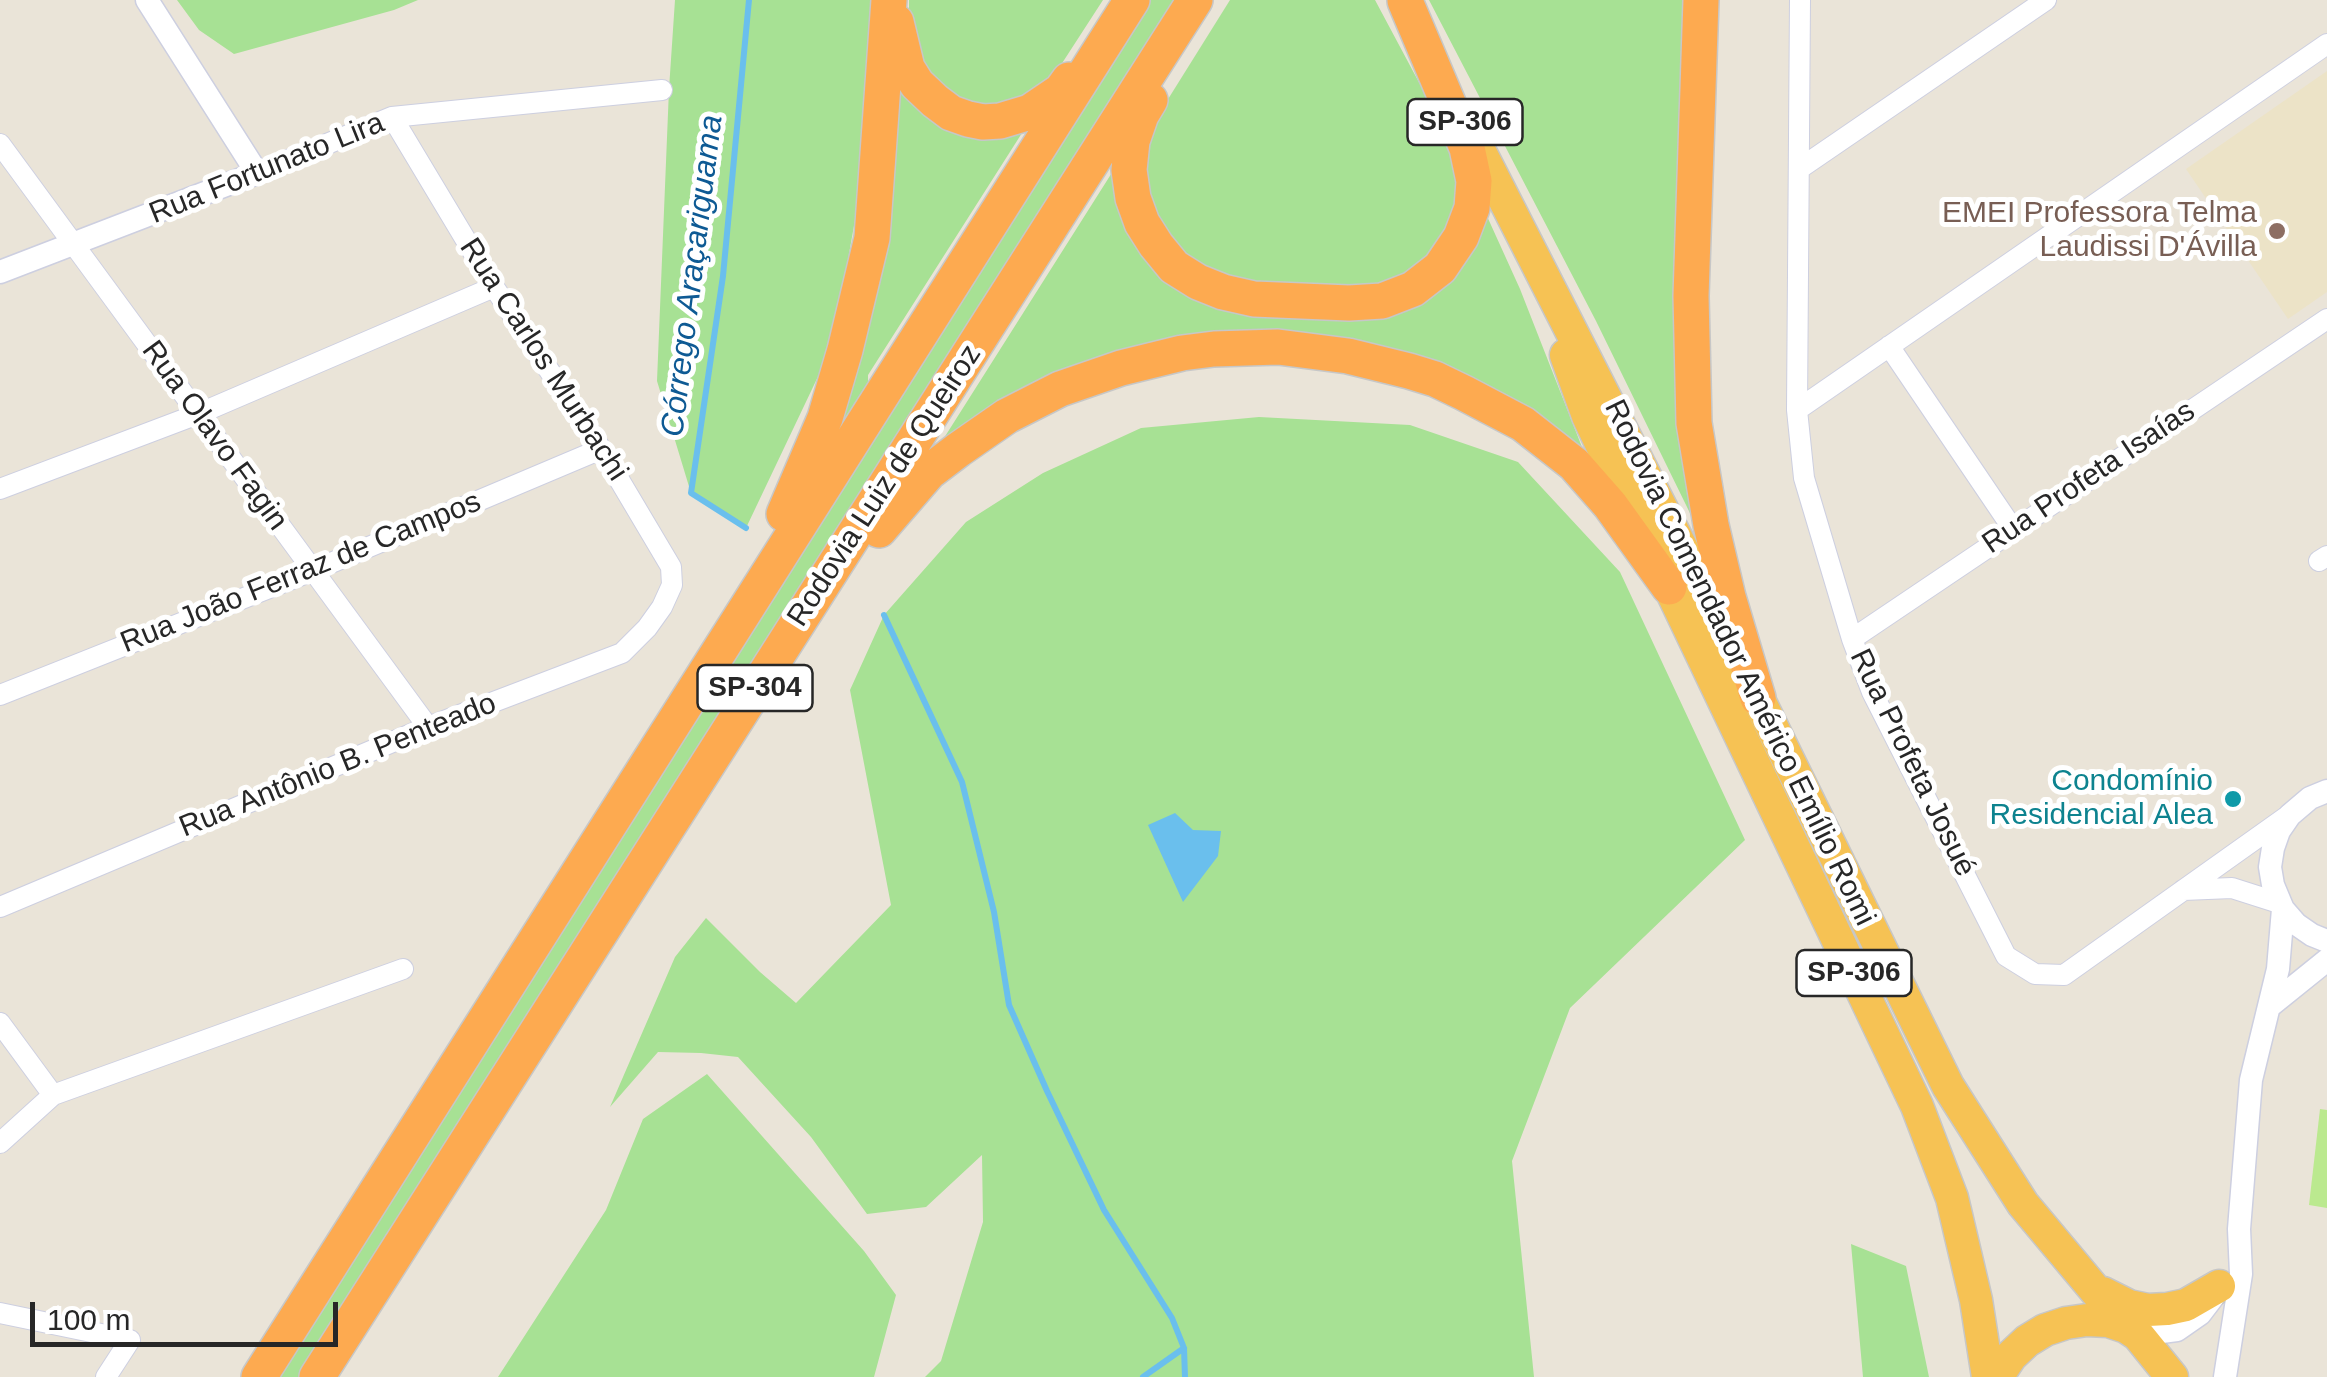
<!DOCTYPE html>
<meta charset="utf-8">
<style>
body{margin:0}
#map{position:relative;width:2327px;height:1377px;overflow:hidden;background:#eae4d8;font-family:Helvetica,sans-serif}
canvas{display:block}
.scale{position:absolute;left:30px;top:1302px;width:308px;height:45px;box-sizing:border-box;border:5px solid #272727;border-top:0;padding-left:12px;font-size:30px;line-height:35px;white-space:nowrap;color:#272727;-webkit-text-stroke:8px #fff;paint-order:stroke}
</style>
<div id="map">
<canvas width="2327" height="1377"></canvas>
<div class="scale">100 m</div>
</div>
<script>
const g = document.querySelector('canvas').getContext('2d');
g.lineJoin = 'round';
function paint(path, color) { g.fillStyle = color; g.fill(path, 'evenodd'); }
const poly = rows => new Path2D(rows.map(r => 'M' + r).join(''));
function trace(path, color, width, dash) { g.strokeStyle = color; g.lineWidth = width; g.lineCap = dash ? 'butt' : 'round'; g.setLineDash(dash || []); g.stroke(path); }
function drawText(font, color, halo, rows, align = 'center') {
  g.font = font + ' Helvetica,sans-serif'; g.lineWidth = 10; g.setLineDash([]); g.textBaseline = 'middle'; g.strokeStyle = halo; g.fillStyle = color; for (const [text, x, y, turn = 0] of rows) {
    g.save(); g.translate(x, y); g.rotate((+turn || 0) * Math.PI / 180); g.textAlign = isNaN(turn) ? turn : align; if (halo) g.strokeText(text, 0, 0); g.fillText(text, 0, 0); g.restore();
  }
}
const education = poly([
 [2327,71,2327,292,2288,319,2186,169]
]);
const green = poly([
 [177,0,418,0,394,10,234,54,199,30],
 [675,0,881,0,871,129,833,345,746,528,691,493,657,381,669,89],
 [909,0,1103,0,1046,88,1004,108,965,105,929,80,909,30],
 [1147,0,1178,0,301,1377,277,1377],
 [1230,0,1375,0,1462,163,1460,214,1411,281,1260,295,1197,271,1153,218,1142,169,1155,120],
 [1429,0,1689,0,1709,552,1596,321],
 [897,89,1022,133,868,375,868,383,833,436],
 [1120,160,1151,258,1381,312,1481,203,1520,289,1589,465,1474,388,1171,350,925,468],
 [1259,417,1410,425,1518,462,1620,572,1745,840,1570,1008,1512,1161,1534,1377,925,1377,941,1361,983,1222,982,1155,926,1207,867,1214,811,1137,738,1057,701,1053,658,1052,610,1107,675,957,706,918,760,972,796,1003,891,905,850,690,884,615,966,522,1043,473,1141,428],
 [707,1074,864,1251,896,1295,874,1377,498,1377,606,1210,643,1119],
 [1851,1244,1906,1266,1929,1377,1863,1377]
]);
const pitch = poly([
 [2320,1109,2327,1110,2327,1208,2309,1205]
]);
const water = poly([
 [1175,813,1193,830,1221,831,1218,856,1183,902,1148,825]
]);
const stream = poly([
 [746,528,691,493,723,276,749,0],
 [884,615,962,782,994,912,1009,1005,1047,1091,1104,1210,1172,1318,1184,1348,1185,1377],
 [1143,1377,1184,1348]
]);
const minor = poly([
 [1800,0,1797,410,1804,478,1852,639,1872,692,2006,956,2035,974,2064,975,2289,815],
 [0,144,428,727],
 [1799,169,2046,0],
 [257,173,392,117,662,90],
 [1889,346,2013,529],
 [1797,410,2327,44],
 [0,489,198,414,494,287],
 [2319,561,2327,556],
 [1852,639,2327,319],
 [0,695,312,571,601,449],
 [2183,890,2232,888,2279,903],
 [0,907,428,727,622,653,647,628,662,607,672,585,671,567,601,449,494,287,392,117],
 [0,1023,53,1095],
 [0,1143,53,1095,403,969],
 [0,1313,130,1340,106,1377]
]);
const tertiary = poly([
 [0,272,257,173,147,0],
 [2327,791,2310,798,2290,815,2279,831,2273,848,2270,867,2273,885,2283,909,2296,924,2312,935,2327,941],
 [2270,1006,2327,960],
 [2138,1335,2177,1330,2200,1314,2213,1297],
 [2225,1377,2241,1274,2239,1229,2251,1080,2278,969,2283,909]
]);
const trunk = poly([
 [1471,134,1758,698,1948,1086,2023,1204,2126,1327],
 [1566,355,1588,416,1917,1106,1952,1198,1976,1300,1988,1377],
 [2103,1293,2129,1306,2148,1310,2167,1309,2186,1305,2219,1286],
 [1997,1377,2011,1356,2027,1341,2045,1330,2066,1323,2087,1320,2108,1321,2126,1327,2138,1335,2172,1377]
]);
const motorway = poly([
 [1701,0,1691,296,1694,423,1711,525,1728,597,1758,698],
 [896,22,907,68,917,84,935,101,951,113,968,119,983,122,1000,121,1030,112,1061,91,1069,80],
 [1150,100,1141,115,1132,141,1129,170,1133,198,1142,223,1156,245,1174,267,1198,282,1223,292,1254,299,1349,303,1382,301,1413,289,1440,268,1461,237,1472,208,1474,181,1467,148,1405,1],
 [784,514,825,418,845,350,872,238,889,0],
 [879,530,929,472,958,450,1007,416,1060,389,1121,368,1182,353,1214,349,1278,347,1348,356,1409,371,1435,379,1464,393,1523,424,1574,464,1610,505,1669,587],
 [259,1377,1132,0],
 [317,1377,1195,0]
]);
const markers = [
 [2277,231,10,"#8d6e63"],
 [2233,799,10,"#0f9aa8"]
];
const shields = [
 [1465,122,115],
 [755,688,115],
 [1854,973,115]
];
const shieldNames = [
 ["SP-306",1465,122],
 ["SP-304",755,688],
 ["SP-306",1854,973]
];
const streetNames = [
 ["Rua Fortunato Lira",267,169,-22],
 ["Rua Carlos Murbachi",543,360,57],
 ["Rua Olavo Fagin",214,436,54],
 ["Rua Profeta Isaías",2089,478,-34],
 ["Rodovia Luiz de Queiroz",885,486,-57],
 ["Rua João Ferraz de Campos",301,573,-22],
 ["Rodovia Comendador Américo Emílio Romi",1739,663,64],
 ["Rua Profeta Josué",1912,763,64],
 ["Rua Antônio B. Penteado",338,766,-22]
];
const educationNames = [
 ["EMEI Professora Telma",2257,214],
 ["Laudissi D'Ávilla",2257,248]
];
const cultureNames = [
 ["Condomínio",2213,782],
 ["Residencial Alea",2213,816]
];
const waterNames = [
 ["Córrego Araçariguama",693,276,-83]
];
paint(education, '#ece3c7');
paint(green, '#a7e194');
paint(pitch, '#bbe98f');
paint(water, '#6abfed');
trace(stream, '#6abfed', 6);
trace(minor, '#cdcfe0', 22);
trace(tertiary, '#cdcfe0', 25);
trace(trunk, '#c7c7c7', 35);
trace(motorway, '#c7c7c7', 38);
trace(minor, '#fff', 20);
trace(tertiary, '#fff', 22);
trace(trunk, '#f6c254', 32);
trace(motorway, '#fdaa50', 35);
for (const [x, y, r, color] of markers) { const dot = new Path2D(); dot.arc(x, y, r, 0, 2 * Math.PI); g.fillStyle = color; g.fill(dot); trace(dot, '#fff', 4); }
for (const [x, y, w] of shields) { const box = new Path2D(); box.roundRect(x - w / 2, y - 23, w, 46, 8); g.fillStyle = '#fff'; g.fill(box); trace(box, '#272727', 2.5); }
drawText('bold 28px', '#272727', null, shieldNames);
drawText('30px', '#272727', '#fff', streetNames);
drawText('30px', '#785e54', '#fff', educationNames, 'right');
drawText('30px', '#0d838f', '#fff', cultureNames, 'right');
drawText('italic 32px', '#0e5a94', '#fff', waterNames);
</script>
